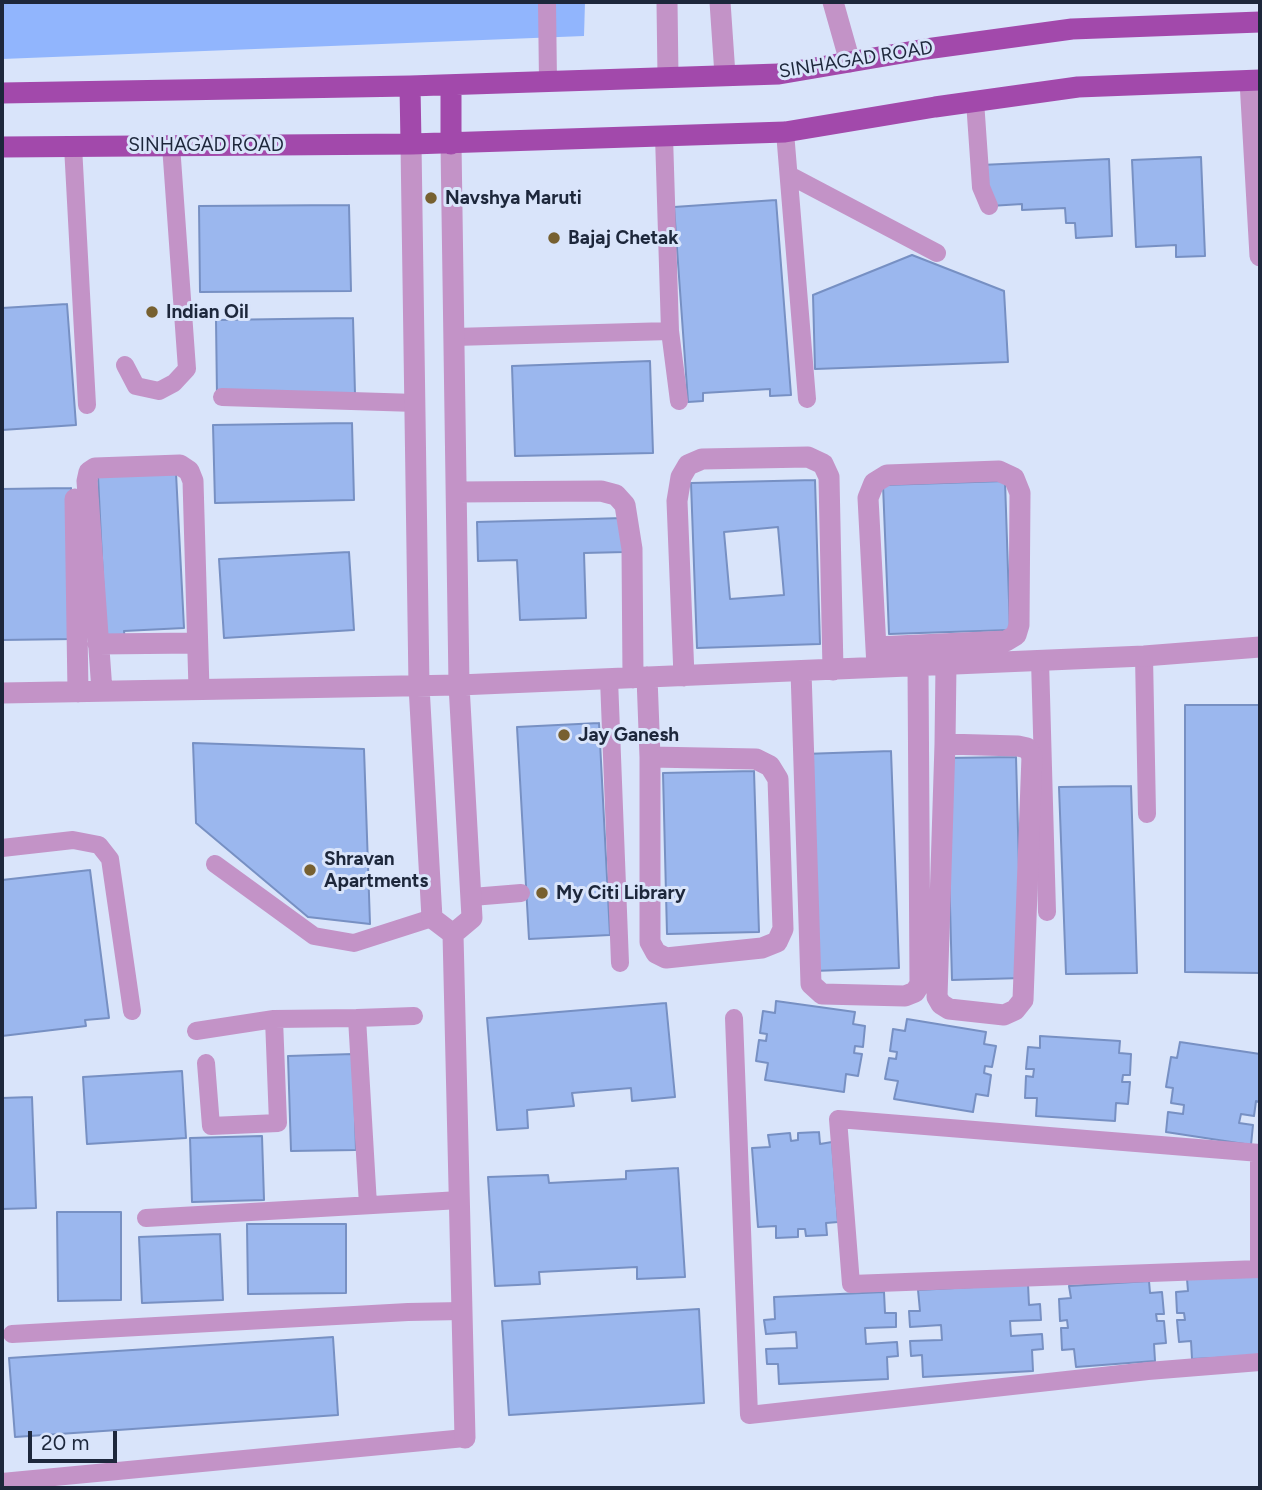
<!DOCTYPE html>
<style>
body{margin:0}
#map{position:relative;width:1262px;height:1490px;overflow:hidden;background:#d9e4fa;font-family:Figtree,sans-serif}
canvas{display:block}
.frame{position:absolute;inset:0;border:4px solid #1d273b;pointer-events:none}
.scale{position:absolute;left:28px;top:1431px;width:89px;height:32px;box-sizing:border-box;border:4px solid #1d273b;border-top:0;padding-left:9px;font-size:21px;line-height:24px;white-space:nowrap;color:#1d273b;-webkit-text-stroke:5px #d9e4fa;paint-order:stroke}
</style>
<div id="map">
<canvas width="1262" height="1490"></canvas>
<div class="frame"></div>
<div class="scale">20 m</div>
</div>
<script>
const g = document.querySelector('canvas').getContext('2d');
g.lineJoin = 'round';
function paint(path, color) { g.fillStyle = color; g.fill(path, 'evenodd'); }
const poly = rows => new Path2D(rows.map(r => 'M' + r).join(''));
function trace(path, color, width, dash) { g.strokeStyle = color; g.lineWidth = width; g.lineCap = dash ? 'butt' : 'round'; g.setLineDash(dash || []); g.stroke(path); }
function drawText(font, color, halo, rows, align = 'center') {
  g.font = font + ' Figtree,sans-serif'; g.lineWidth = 6; g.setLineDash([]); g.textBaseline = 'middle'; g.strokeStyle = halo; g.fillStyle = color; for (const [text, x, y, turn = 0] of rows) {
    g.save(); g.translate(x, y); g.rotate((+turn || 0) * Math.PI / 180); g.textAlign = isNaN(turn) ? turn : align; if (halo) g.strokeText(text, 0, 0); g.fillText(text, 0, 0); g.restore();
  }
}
const green = poly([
 [2,2,585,2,584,36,2,59]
]);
const building = poly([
 [1201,157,1205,256,1176,257,1176,245,1136,247,1132,160,1201,157],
 [1109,159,1112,236,1076,238,1075,223,1066,223,1065,208,1022,210,1022,204,990,206,981,165,1109,159],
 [776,200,791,395,770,396,770,389,703,393,703,401,688,402,674,207,776,200],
 [349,205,351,291,200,292,199,206,349,205],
 [912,255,1004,291,1008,362,815,369,813,295,912,255],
 [67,304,76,425,2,430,2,308,67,304],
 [353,318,355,394,217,396,216,320,353,318],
 [650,361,653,453,515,456,512,366,650,361],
 [352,423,354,500,215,503,213,425,352,423],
 [176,473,184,628,124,631,125,641,106,641,98,476,176,473],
 [815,480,820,644,697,648,691,483,815,480],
 [778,527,784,595,730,599,724,532,778,527],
 [1005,481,1010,630,889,634,883,485,1005,481],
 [71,488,74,639,2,640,2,489,71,488],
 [624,518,625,552,584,553,586,618,520,620,517,560,478,561,477,522,624,518],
 [349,552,354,630,224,638,219,559,349,552],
 [1185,705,1260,705,1260,973,1185,972,1185,705],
 [599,723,610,935,529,939,517,727,599,723],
 [193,743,364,749,370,924,308,917,196,823,193,743],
 [891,751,899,968,813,971,804,754,891,751],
 [1016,757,1022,978,952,980,946,758,1016,757],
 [754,771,759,932,667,934,663,773,754,771],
 [1131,786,1137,973,1066,974,1059,787,1131,786],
 [90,870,109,1018,85,1020,86,1026,2,1036,2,880,90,870],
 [776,1001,855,1012,853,1024,865,1026,863,1047,855,1046,854,1053,862,1054,858,1076,846,1074,844,1092,765,1080,768,1063,756,1061,759,1040,766,1041,767,1034,760,1033,763,1011,775,1013,776,1001],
 [666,1003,675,1097,632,1101,631,1088,572,1093,574,1106,527,1110,528,1128,497,1130,487,1018,666,1003],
 [907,1019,986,1032,984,1044,996,1046,992,1067,985,1066,984,1073,991,1075,988,1096,976,1094,973,1112,894,1099,898,1081,885,1079,889,1058,896,1059,897,1052,890,1051,893,1029,905,1031,907,1019],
 [1040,1036,1120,1041,1119,1053,1131,1054,1130,1075,1123,1075,1122,1082,1130,1082,1128,1104,1116,1103,1115,1121,1036,1116,1037,1098,1025,1098,1026,1076,1033,1077,1034,1069,1026,1069,1028,1047,1040,1048,1040,1036],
 [1180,1042,1260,1054,1260,1102,1256,1101,1254,1116,1241,1114,1239,1123,1253,1125,1251,1145,1166,1132,1168,1112,1183,1114,1184,1105,1171,1103,1173,1088,1166,1087,1171,1057,1177,1058,1180,1042],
 [353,1054,356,1150,291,1151,288,1056,353,1054],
 [182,1071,186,1138,87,1144,83,1077,182,1071],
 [32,1097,36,1208,2,1209,2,1098,32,1097],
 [819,1132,820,1144,832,1142,838,1222,826,1223,827,1235,806,1236,805,1229,798,1229,798,1237,776,1238,776,1226,758,1227,752,1148,770,1147,768,1135,790,1133,791,1141,798,1140,798,1133,819,1132],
 [262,1136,264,1200,192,1202,190,1138,262,1136],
 [678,1168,685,1277,637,1279,637,1267,539,1272,540,1284,495,1286,488,1177,548,1175,549,1183,626,1179,626,1171,678,1168],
 [57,1212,121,1212,121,1300,58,1301,57,1212],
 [247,1224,346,1224,346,1293,248,1294,247,1224],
 [220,1234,223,1300,142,1303,139,1237,220,1234],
 [1260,1275,1260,1356,1192,1359,1191,1341,1179,1342,1177,1320,1185,1320,1184,1313,1177,1313,1176,1292,1188,1291,1187,1279,1260,1275],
 [1149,1281,1150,1293,1162,1292,1164,1314,1156,1314,1157,1321,1164,1321,1166,1343,1154,1344,1155,1361,1076,1367,1074,1349,1062,1350,1061,1328,1068,1328,1067,1320,1060,1321,1059,1299,1071,1298,1069,1286,1149,1281],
 [1028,1284,1029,1305,1040,1304,1041,1320,1010,1321,1011,1336,1042,1334,1043,1349,1032,1350,1033,1371,923,1377,922,1355,911,1356,910,1341,942,1340,941,1325,910,1327,909,1311,920,1311,918,1290,1028,1284],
 [884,1292,885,1313,896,1313,896,1327,865,1328,866,1344,897,1342,898,1356,887,1357,888,1379,779,1384,778,1364,767,1364,766,1349,797,1348,796,1332,766,1334,764,1320,775,1319,774,1297,884,1292],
 [699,1309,704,1403,509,1415,502,1321,699,1309],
 [333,1337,338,1415,15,1437,9,1358,333,1337]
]);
const lane = poly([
 [547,2,548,82],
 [975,101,981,187,989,206],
 [785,132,807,399],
 [664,136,670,331,679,401],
 [73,146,87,405],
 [789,175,937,253],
 [454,337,670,331],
 [125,365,136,386,159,391,174,383,187,369,171,145],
 [222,397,416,403],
 [1144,656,1147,814],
 [1040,660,1047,912],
 [609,679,620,963],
 [2,848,73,840,99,845,110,859,132,1011],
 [215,864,314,936,354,943,432,918],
 [472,897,521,893],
 [357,1018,414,1016],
 [734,1018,749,1415,1148,1371,1260,1362],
 [196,1031,274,1019,357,1018,368,1205],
 [206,1063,211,1126,278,1123,274,1019],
 [1259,1154,1259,1269,851,1284,838,1119,1260,1153],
 [146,1218,460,1200],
 [12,1334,408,1312,462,1311],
 [2,1482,465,1438]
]);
const street = poly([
 [667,2,668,77],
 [720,2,725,75],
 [833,2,850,62],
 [1250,81,1260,256],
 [411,144,419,686,432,918,453,934],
 [451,144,459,685,472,918,453,934],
 [457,492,601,491,616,495,625,505,632,549,633,678],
 [75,499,78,692],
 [98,644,196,643],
 [876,647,1006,641,1016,635,1019,625,1020,493,1014,478,999,471,887,475,874,483,868,498,877,667],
 [801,671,811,984,822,994,905,996,915,992,920,984,918,666],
 [684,676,677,501,681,477,688,465,702,459,808,457,823,464,829,477,833,670],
 [647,677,650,757,650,942,656,953,666,958,762,948,777,942,783,929,778,779,770,766,756,759,650,757],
 [102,691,87,481,89,472,95,468,180,465,189,471,193,481,199,689],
 [2,693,459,685,1144,656,1260,647],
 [945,744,1018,746,1027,748,1032,756,1023,1000,1015,1010,1004,1015,949,1009,941,1004,937,997,945,744,946,665],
 [453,934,465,1438]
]);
const primary = poly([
 [451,85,451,144],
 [410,86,411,144],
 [2,93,410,86,779,74,926,49,1072,29,1260,22],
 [2,147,411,144,785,132,935,107,1078,87,1260,80]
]);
const markers = [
 [431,198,7,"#776030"],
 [554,238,7,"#776030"],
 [152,312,7,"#776030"],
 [564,735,7,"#776030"],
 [310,870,7,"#776030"],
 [542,893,7,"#776030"]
];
const streetNames = [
 ["SINHAGAD ROAD",856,60,-9],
 ["SINHAGAD ROAD",206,145]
];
const poiNames = [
 ["Navshya Maruti",445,198],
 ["Bajaj Chetak",568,238],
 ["Indian Oil",166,312],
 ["Jay Ganesh",578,735],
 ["Shravan",324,859],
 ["Apartments",324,881],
 ["My Citi Library",556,893]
];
paint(green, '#91b5fd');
paint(building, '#9bb7ee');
trace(building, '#7790c3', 2);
trace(lane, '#c393c7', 18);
trace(street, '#c393c7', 21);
trace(primary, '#a249ab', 21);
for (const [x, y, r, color] of markers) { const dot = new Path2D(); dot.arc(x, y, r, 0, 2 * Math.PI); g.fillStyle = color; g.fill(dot); trace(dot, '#d9e4fa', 2.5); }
drawText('19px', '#1d273b', '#d9e4fa', streetNames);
drawText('bold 19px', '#1d273b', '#d9e4fa', poiNames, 'left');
</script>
